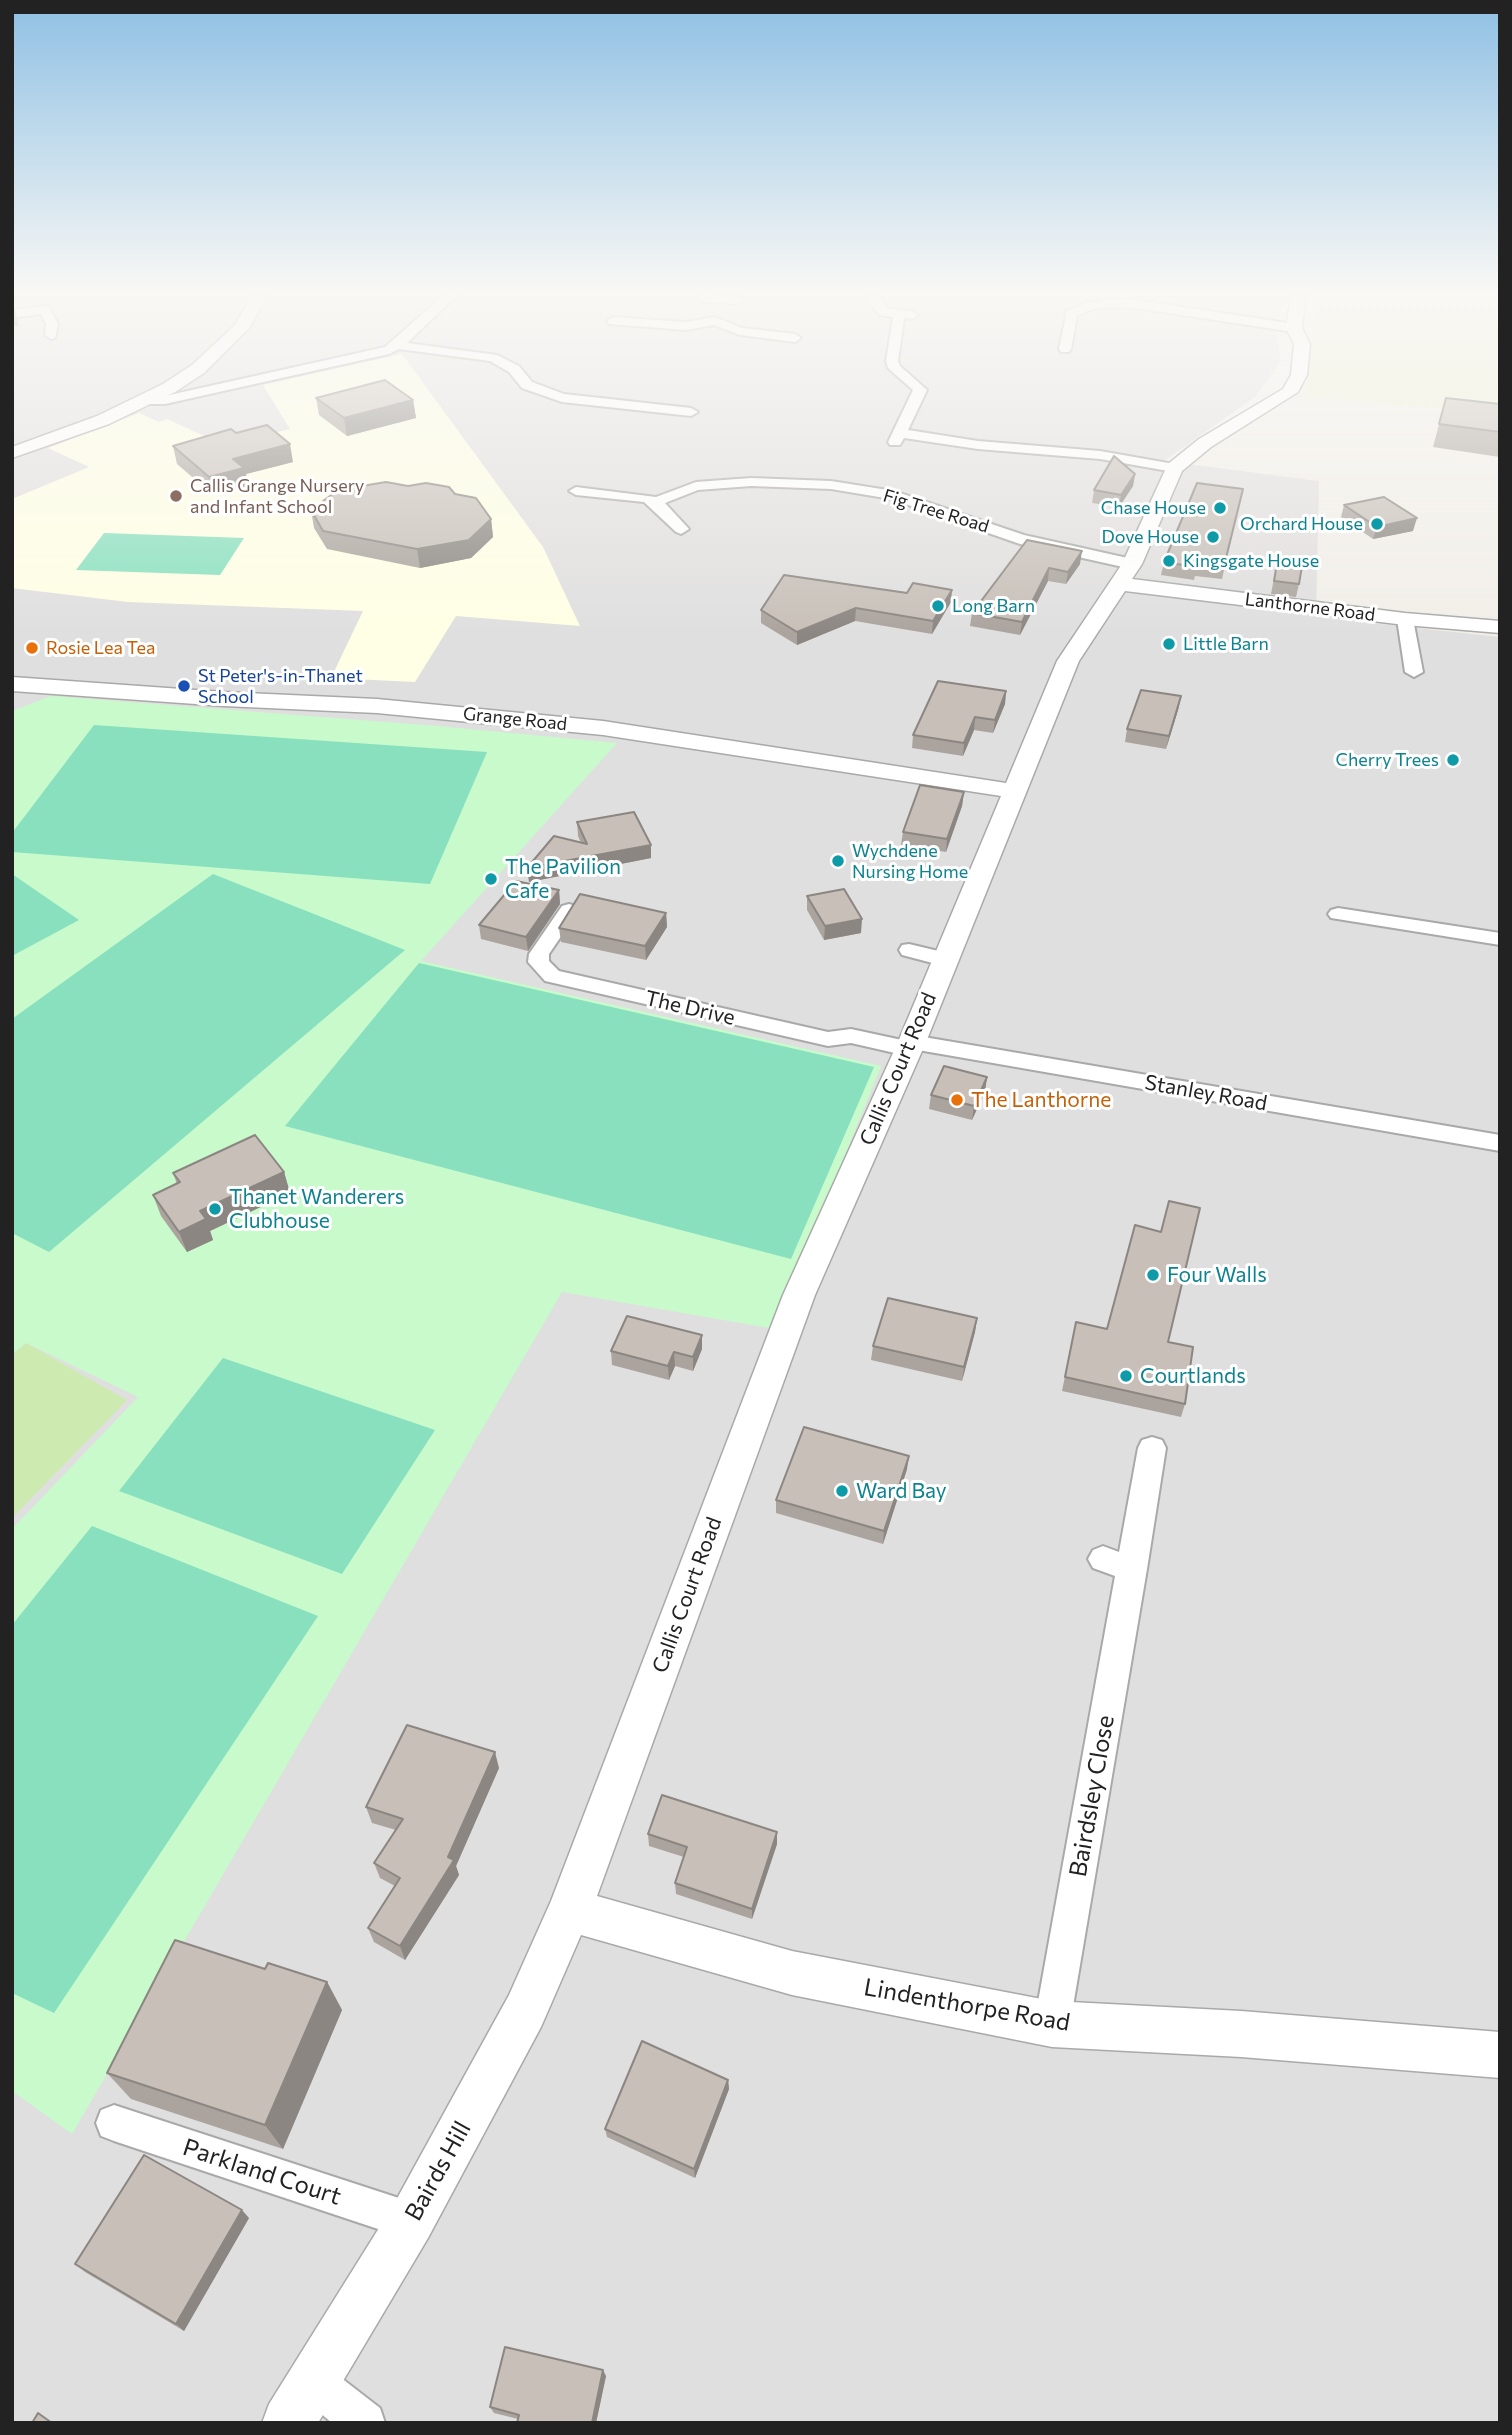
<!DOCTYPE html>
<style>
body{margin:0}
#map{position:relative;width:1512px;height:2435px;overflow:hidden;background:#f2efe9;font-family:Commissioner,sans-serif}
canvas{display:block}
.frame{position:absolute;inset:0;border:14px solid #222;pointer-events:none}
</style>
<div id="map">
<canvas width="1512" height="2435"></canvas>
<div class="frame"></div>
</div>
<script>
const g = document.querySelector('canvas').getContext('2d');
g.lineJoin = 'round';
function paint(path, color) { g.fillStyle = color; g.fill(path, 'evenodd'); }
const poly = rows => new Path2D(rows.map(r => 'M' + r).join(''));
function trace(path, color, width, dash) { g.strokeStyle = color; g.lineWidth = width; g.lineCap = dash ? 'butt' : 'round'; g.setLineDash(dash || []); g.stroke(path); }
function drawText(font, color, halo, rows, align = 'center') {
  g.font = font + ' Commissioner,sans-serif'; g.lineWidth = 6; g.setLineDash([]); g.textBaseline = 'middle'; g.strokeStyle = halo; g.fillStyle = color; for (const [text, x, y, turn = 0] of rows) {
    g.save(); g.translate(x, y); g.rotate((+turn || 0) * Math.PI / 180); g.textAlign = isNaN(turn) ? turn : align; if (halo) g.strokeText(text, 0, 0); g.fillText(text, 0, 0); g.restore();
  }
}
const residential = poly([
 [12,295,1290,295,1281,311,1276,331,1281,361,1255,397,1164,461,1319,481,1316,617,1500,637,1500,2423,12,2423]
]);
const education = poly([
 [402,354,543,547,580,626,456,616,415,682,331,678,363,611,128,602,12,588,12,499,89,467,48,448,139,413,159,422,167,419,224,445,290,429,263,385]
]);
const farmland = poly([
 [1316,295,1500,295,1500,413,1306,397]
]);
const grass = poly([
 [26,1343,127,1400,12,1518,12,1354]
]);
const park = poly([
 [51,696,438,726,617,743,421,961,881,1066,775,1329,562,1292,72,2134,12,2091,12,1529,138,1397,26,1343,12,1354,12,711]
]);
const pitch = poly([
 [104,533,244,538,220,575,76,570],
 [94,725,487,752,430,884,12,852,12,833],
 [12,874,79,920,12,956],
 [213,874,405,950,49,1252,12,1233,12,1019],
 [419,963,874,1067,791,1259,285,1126],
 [223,1358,435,1430,342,1574,119,1491],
 [92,1526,318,1616,54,2013,12,1993,12,1625]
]);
const minor = poly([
 [444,295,457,295,407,343,497,355,519,366,532,382,564,394,691,408,698,412,691,416,562,402,522,388,509,372,490,361,399,349,389,354,165,404,147,404,140,400,147,396,165,396,385,347,444,295],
 [701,295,738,296,744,300,738,304,705,302,701,301,701,295],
 [866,295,878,295,888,309,912,311,918,315,912,319,904,318,898,361,900,366,927,390,908,430,978,441,1100,451,1174,464,1181,468,1174,472,1100,459,978,449,904,438,900,445,890,445,888,442,913,390,888,368,886,361,893,317,880,315,868,302,866,295],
 [1112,299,1136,300,1294,324,1300,328,1294,332,1136,308,1112,307,1093,309,1077,316,1071,349,1069,352,1061,352,1059,349,1067,311,1086,303,1112,299],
 [45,306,49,307,58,324,55,338,51,339,45,335,46,324,41,314,12,318,12,310,45,306],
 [613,317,686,322,715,317,742,328,795,334,801,338,795,342,740,335,714,325,686,330,609,324,607,321,613,317],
 [751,478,831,481,894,491,1024,535,1132,559,1140,564,1132,569,1020,544,891,499,831,489,751,486,698,490,665,503,689,529,681,534,676,532,644,502,576,495,569,491,576,487,656,497,696,482,751,478],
 [1405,614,1413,619,1423,672,1414,677,1405,672,1397,619,1405,614],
 [569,904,576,906,579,910,549,954,549,961,559,971,828,1032,851,1029,902,1040,912,1035,1500,1135,1500,1151,918,1050,908,1056,851,1043,828,1046,545,981,528,962,529,954,562,906,569,904],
 [1338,908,1500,933,1500,945,1331,918,1328,914,1331,910,1338,908],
 [909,944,951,954,954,959,951,964,944,966,902,955,899,950,902,945,909,944],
 [1152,1437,1162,1440,1166,1448,1147,1569,1070,2024,1065,2037,1052,2042,1039,2037,1034,2024,1115,1576,1093,1568,1088,1559,1093,1550,1103,1546,1119,1552,1138,1448,1142,1440,1152,1437],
 [114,2105,411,2202,425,2207,430,2221,425,2235,411,2240,114,2141,101,2136,96,2123,101,2110,114,2105],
 [313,2361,327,2367,380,2408,385,2423,332,2423,299,2395,293,2381,299,2367,313,2361]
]);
const tertiary = poly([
 [252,295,267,295,250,327,204,373,175,392,109,424,12,458,12,447,97,416,163,384,192,365,235,325,252,295],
 [1291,295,1306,295,1302,328,1310,344,1307,375,1298,392,1211,447,1182,471,1142,564,1132,579,1405,613,1500,621,1500,633,1405,625,1125,591,1079,661,926,1042,815,1295,597,1896,792,1951,1052,2001,1241,2011,1500,2032,1500,2078,1241,2057,1052,2047,792,1995,581,1935,541,2027,428,2238,318,2423,262,2423,269,2404,394,2204,509,1995,551,1901,783,1295,898,1042,1001,796,603,735,377,713,224,706,12,691,12,677,224,692,377,699,603,721,1006,783,1057,661,1122,564,1168,464,1199,439,1283,389,1291,375,1294,344,1286,328,1291,295]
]);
const wall = poly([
 [316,398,413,400,416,418,347,436,319,415],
 [1446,398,1500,404,1500,457,1433,447],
 [236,433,293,462,246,474,248,486,213,495,177,464,173,446],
 [1135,474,1133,486,1119,507,1092,503,1094,490],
 [1243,489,1222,579,1195,576,1194,580,1161,575,1164,562],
 [455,494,491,519,493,537,471,558,420,568,327,549,314,528,311,510],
 [1344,505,1413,531,1373,539,1341,517],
 [1027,540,1080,564,1066,584,1048,581,1020,635,970,626,972,613],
 [1278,557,1299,584,1296,597,1271,594],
 [951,602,932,634,855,621,797,645,761,623,761,610],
 [1006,691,1005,704,993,733,974,730,963,756,912,748,913,735],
 [1181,696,1178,710,1166,749,1125,742,1127,729],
 [964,792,962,806,946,852,901,845,903,832],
 [577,822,651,858,529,882,581,843,578,836],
 [559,890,560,904,528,951,481,939,479,925],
 [807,896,861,933,824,940,807,910],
 [666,913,667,927,646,960,561,942,559,928],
 [987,1077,985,1091,972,1120,929,1109,931,1095],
 [284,1172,290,1193,210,1231,213,1240,187,1252,161,1216,153,1195,177,1184,173,1173],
 [977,1318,975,1332,962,1381,871,1360,873,1346],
 [1076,1322,1168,1342,1185,1404,1181,1417,1062,1391],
 [702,1349,693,1371,675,1366,669,1380,612,1365,611,1351],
 [907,1469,883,1544,776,1513,776,1500],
 [499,1768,456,1866,459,1875,405,1960,374,1942,368,1928,395,1886,380,1878,374,1863,396,1830,372,1823,366,1807],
 [648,1834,777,1844,752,1919,676,1894,675,1883,684,1857,649,1846],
 [265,1969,327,1982,342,2010,283,2149,131,2099,107,2073],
 [728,2080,729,2089,695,2178,607,2137,605,2129],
 [249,2218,184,2331,85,2272,75,2264],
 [606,2376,596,2423,517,2423,518,2419,494,2413,490,2407]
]);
const shadedWall = poly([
 [12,295,16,295,18,301,13,302,19,326,12,326],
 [413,400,416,418,347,436,344,418],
 [290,444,293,462,246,474,248,486,213,495,209,477,233,459],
 [1135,474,1133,486,1119,507,1121,495],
 [1417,518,1413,531,1373,539,1377,527],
 [491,519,493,537,471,558,420,568,417,549],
 [1082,551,1080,564,1066,584,1068,572],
 [1049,568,1048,581,1020,635,1022,622],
 [952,590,951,602,932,634,933,621],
 [856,608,855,621,797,645,797,632],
 [1006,691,1005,704,993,733,995,720],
 [1181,696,1178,710,1166,749,1169,736],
 [975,717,974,730,963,756,964,743],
 [964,792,962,806,946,852,947,839],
 [651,845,651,858,529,882,527,868],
 [559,890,560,904,528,951,526,937],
 [666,913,667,927,646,960,645,946],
 [862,919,861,933,824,940,825,926],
 [987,1077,985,1091,972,1120,974,1106],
 [284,1172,290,1193,210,1231,213,1240,187,1252,179,1232,200,1211],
 [977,1318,975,1332,962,1381,964,1367],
 [702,1335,702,1349,693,1371,693,1357],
 [674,1352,675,1366,669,1380,668,1366],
 [909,1456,907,1469,883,1544,884,1531],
 [495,1752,499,1768,456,1866,459,1875,405,1960,400,1946,448,1857],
 [777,1832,777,1844,752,1919,752,1909],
 [327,1982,342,2010,283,2149,265,2125],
 [728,2080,729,2089,695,2178,694,2169],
 [242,2210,249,2218,184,2331,176,2324],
 [603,2370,606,2376,596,2423,592,2423]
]);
const building = poly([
 [385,380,413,400,344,418,316,398,385,380],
 [1446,398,1500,404,1500,432,1439,424,1446,398],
 [267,425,290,444,233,459,244,468,209,477,173,446,231,429,236,433,267,425],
 [1114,456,1135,474,1121,495,1094,490,1114,456],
 [386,482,408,486,426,483,449,487,455,494,476,498,491,519,469,540,417,549,323,531,311,510,338,490,386,482],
 [1197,483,1243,489,1224,566,1198,563,1196,567,1164,562,1197,483],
 [1384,497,1417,518,1377,527,1344,505,1384,497],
 [1027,540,1082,551,1068,572,1049,568,1022,622,972,613,1027,540],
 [1278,557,1303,560,1299,584,1274,581,1278,557],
 [784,575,907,593,913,583,952,590,933,621,856,608,797,632,761,610,784,575],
 [938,681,1006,691,995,720,975,717,964,743,913,735,938,681],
 [1141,690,1181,696,1169,736,1127,729,1141,690],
 [920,785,964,792,947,839,903,832,920,785],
 [634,812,651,845,527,868,554,836,587,844,577,822,634,812],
 [516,881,559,890,526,937,479,925,516,881],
 [844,889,862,919,825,926,807,896,844,889],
 [580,894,666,913,645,946,559,928,580,894],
 [944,1066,987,1077,974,1106,931,1095,944,1066],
 [255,1135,284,1172,200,1211,206,1219,179,1232,153,1195,180,1182,173,1173,255,1135],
 [1169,1201,1200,1208,1168,1342,1193,1347,1185,1404,1065,1377,1076,1322,1107,1329,1135,1225,1161,1232,1169,1201],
 [888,1298,977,1318,964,1367,873,1346,888,1298],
 [627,1316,702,1335,693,1357,674,1352,668,1366,611,1351,627,1316],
 [804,1427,909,1456,884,1531,776,1500,804,1427],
 [407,1725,495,1752,448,1857,454,1860,400,1946,368,1928,400,1878,374,1863,403,1819,366,1807,407,1725],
 [662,1795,777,1832,752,1909,675,1883,687,1847,648,1834,662,1795],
 [175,1940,265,1969,268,1963,327,1982,265,2125,107,2073,175,1940],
 [642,2041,728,2080,694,2169,605,2129,642,2041],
 [144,2155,242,2210,176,2324,75,2264,144,2155],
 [505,2347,603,2370,592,2423,517,2423,519,2415,490,2407,505,2347],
 [38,2413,52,2423,32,2423,38,2413]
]);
const markers = [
 [176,496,7,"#8d6e63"],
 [1220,508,7,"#0f9aa8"],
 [1377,524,7,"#0f9aa8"],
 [1213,537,7,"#0f9aa8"],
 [1169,561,7,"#0f9aa8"],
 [938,606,7,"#0f9aa8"],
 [1169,644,7,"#0f9aa8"],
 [32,648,7,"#e8710a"],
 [184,686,7,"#1a4fb4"],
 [1453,760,7,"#0f9aa8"],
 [838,861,7,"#0f9aa8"],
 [491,879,7,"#0f9aa8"],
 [957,1100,7,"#e8710a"],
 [215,1209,7,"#0f9aa8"],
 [1153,1275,7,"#0f9aa8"],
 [1126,1376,7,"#0f9aa8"],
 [842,1491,7,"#0f9aa8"]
];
const farEducationnames = [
 ["Callis Grange Nursery",190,486],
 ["and Infant School",190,507]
];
const farCulturenames = [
 ["Chase House",1206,508],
 ["Orchard House",1363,524],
 ["Dove House",1199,537],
 ["Kingsgate House",1183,561,"left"],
 ["Long Barn",952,606,"left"],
 ["Little Barn",1183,644,"left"],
 ["Cherry Trees",1439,760],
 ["Wychdene",852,851,"left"],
 ["Nursing Home",852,872,"left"]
];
const farStreetnames = [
 ["Fig Tree Road",936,511,17],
 ["Lanthorne Road",1310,607,7],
 ["Grange Road",515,719,6]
];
const farFoodnames = [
 ["Rosie Lea Tea",46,648]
];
const farTransitnames = [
 ["St Peter's-in-Thanet",198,676],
 ["School",198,697]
];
const cultureNames = [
 ["The Pavilion",505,867],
 ["Cafe",505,891],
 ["Thanet Wanderers",229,1197],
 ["Clubhouse",229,1221],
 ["Four Walls",1167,1275],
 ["Courtlands",1140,1376],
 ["Ward Bay",856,1491]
];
const streetNames = [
 ["The Drive",690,1008,13],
 ["Callis Court Road",898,1069,-67],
 ["Stanley Road",1206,1093,10],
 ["Callis Court Road",687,1595,-70]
];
const foodNames = [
 ["The Lanthorne",971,1100]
];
const nearStreetnames = [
 ["Bairdsley Close",1092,1796,-80],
 ["Lindenthorpe Road",967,2005,10],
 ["Bairds Hill",438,2171,-61],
 ["Parkland Court",262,2172,18]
];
paint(residential, '#e0dfdf');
paint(education, '#ffffe5');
paint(farmland, '#eef0d5');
paint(grass, '#cdebb0');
paint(park, '#c8facc');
paint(pitch, '#88e0be');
trace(minor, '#a9a9a9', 4);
trace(tertiary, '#a9a9a9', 3);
paint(minor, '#fff');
paint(tertiary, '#fff');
paint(wall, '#aba49e');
paint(shadedWall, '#8b8681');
paint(building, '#c7bfb8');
trace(building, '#8b8681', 2);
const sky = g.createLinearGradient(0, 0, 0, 636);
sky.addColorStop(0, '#8fc0e4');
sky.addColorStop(0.46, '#f9f8f5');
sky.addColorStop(1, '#f9f8f500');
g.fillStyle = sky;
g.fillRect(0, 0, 1512, 636);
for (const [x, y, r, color] of markers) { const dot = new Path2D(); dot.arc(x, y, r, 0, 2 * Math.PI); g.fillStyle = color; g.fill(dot); trace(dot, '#fff', 2.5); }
drawText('18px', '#785e54', '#fff', farEducationnames, 'left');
drawText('18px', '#0d838f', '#fff', farCulturenames, 'right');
drawText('18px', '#222', '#fff', farStreetnames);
drawText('18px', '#c56008', '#fff', farFoodnames, 'left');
drawText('18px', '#164399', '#fff', farTransitnames, 'left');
drawText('21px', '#0d838f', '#fff', cultureNames, 'left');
drawText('21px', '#222', '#fff', streetNames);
drawText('21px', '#c56008', '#fff', foodNames, 'left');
drawText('24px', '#222', '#fff', nearStreetnames);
</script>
